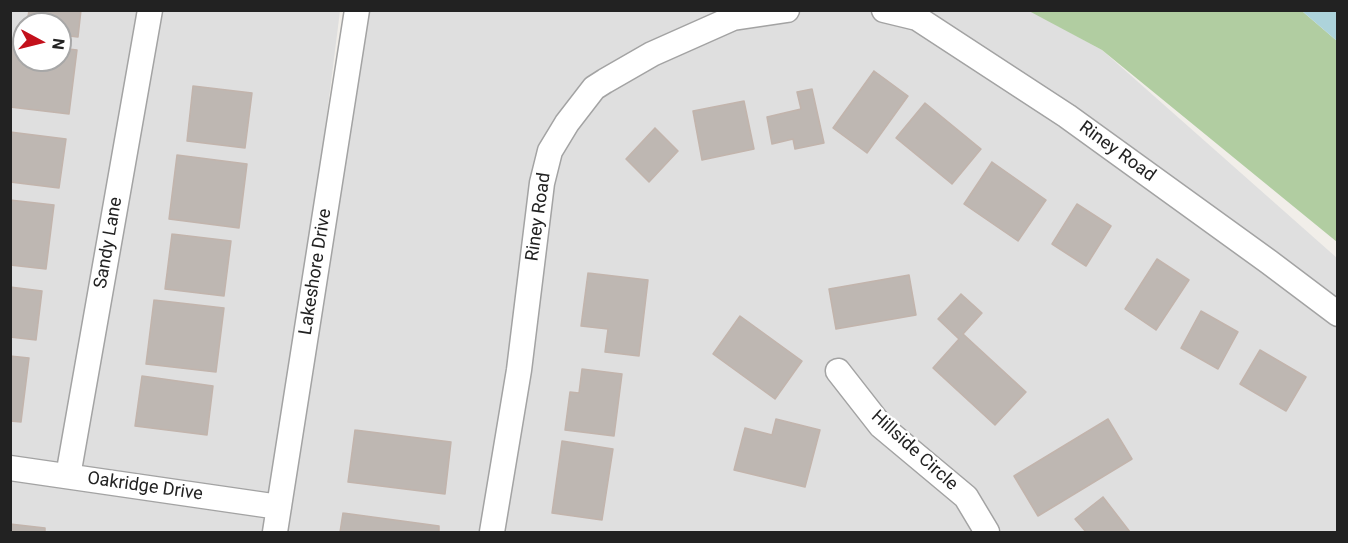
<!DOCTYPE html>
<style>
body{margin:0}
#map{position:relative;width:1348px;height:543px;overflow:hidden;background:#f1eee9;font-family:Roboto,sans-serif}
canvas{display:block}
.frame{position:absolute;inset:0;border:12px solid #222;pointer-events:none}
.north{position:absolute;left:12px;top:12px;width:60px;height:60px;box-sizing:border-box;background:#fff;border:2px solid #a7a7a7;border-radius:50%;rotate:97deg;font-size:16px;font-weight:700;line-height:24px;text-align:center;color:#222}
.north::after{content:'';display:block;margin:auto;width:21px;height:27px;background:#c3101b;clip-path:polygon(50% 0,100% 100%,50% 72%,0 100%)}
</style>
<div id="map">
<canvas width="1348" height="543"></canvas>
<div class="frame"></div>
<div class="north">N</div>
</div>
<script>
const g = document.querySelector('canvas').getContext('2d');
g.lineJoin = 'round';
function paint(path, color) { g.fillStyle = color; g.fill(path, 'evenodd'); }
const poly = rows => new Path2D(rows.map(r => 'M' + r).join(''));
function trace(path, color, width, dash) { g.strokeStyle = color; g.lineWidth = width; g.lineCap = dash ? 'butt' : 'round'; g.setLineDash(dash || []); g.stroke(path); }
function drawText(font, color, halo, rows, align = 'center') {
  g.font = font + ' Roboto,sans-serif'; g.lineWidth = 5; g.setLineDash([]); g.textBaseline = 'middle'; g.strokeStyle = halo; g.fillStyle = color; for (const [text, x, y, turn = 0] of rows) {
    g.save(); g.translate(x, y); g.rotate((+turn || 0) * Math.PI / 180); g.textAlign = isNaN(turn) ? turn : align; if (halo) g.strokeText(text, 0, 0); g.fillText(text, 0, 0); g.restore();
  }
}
const residential = poly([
 [1029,10,1102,50,1337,258,1337,532,11,532,10,11,340,11,275,527,356,11],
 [24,24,60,24,60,60,24,60]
]);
const forest = poly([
 [1029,11,1302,11,1337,41,1337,242,1102,50]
]);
const water = poly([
 [1302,11,1337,11,1337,41]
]);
const building = poly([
 [29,10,81,10,78,37,60,35,60,24,27,24,29,10],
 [10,41,24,43,24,60,60,60,60,48,77,50,69,114,10,107,10,41],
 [874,71,908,96,867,153,833,128,874,71],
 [193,86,252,93,245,148,187,141,193,86],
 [812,89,824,143,795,149,793,139,772,144,767,117,801,109,797,92,812,89],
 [744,101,754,149,702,160,693,111,744,101],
 [925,103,981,149,952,184,896,138,925,103],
 [655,128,678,151,649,182,626,159,655,128],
 [10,132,66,139,59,188,10,182,10,132],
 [177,155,247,164,239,228,169,219,177,155],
 [992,162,1046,200,1018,241,964,204,992,162],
 [10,200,54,205,46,269,10,265,10,200],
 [1077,204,1111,226,1086,266,1052,244,1077,204],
 [172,234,231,241,224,296,165,289,172,234],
 [1157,259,1189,280,1156,330,1125,309,1157,259],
 [588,273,648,280,639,356,605,352,608,329,581,326,588,273],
 [909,275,916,315,836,329,829,289,909,275],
 [10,287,42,291,36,340,10,337,10,287],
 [961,294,982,313,963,334,1026,392,995,425,933,368,959,339,938,319,961,294],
 [154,300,224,308,216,372,146,364,154,300],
 [1201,311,1238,332,1218,369,1181,348,1201,311],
 [740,316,802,361,775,399,713,354,740,316],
 [1260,350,1306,377,1286,411,1240,384,1260,350],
 [10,356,29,358,21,422,10,421,10,356],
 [582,369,622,374,614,436,565,430,570,392,579,393,582,369],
 [142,376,213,386,207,435,135,426,142,376],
 [776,419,820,430,805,487,734,470,745,428,772,435,776,419],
 [1108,419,1132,459,1038,516,1014,476,1108,419],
 [355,430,451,442,445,494,348,482,355,430],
 [562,441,613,449,602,520,552,513,562,441],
 [1103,497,1130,532,1086,532,1075,519,1103,497],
 [343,513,439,526,439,532,340,532,343,513],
 [10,524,45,528,45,532,10,532,10,524]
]);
const minor = poly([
 [884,10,917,18,1067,116,1269,262,1338,314],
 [838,371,881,426,966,497,987,532],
 [10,468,279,507],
 [68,476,150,10],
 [275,532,357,10],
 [492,532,519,370,542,183,550,151,567,123,594,88,605,81,652,54,733,18,787,10]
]);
const streetNames = [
 ["Riney Road",1117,152,36],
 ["Riney Road",539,217,-82],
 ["Sandy Lane",109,243,-80],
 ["Lakeshore Drive",316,272,-81],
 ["Hillside Circle",914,451,42],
 ["Oakridge Drive",145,487,8]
];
paint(residential, '#dfdfdf');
paint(forest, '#b1cda1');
paint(water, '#add3db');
paint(building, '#beb7b2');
trace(building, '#c2b4ac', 1.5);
trace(minor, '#a3a3a3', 27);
trace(minor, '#fff', 24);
drawText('18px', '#222', '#fff', streetNames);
</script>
